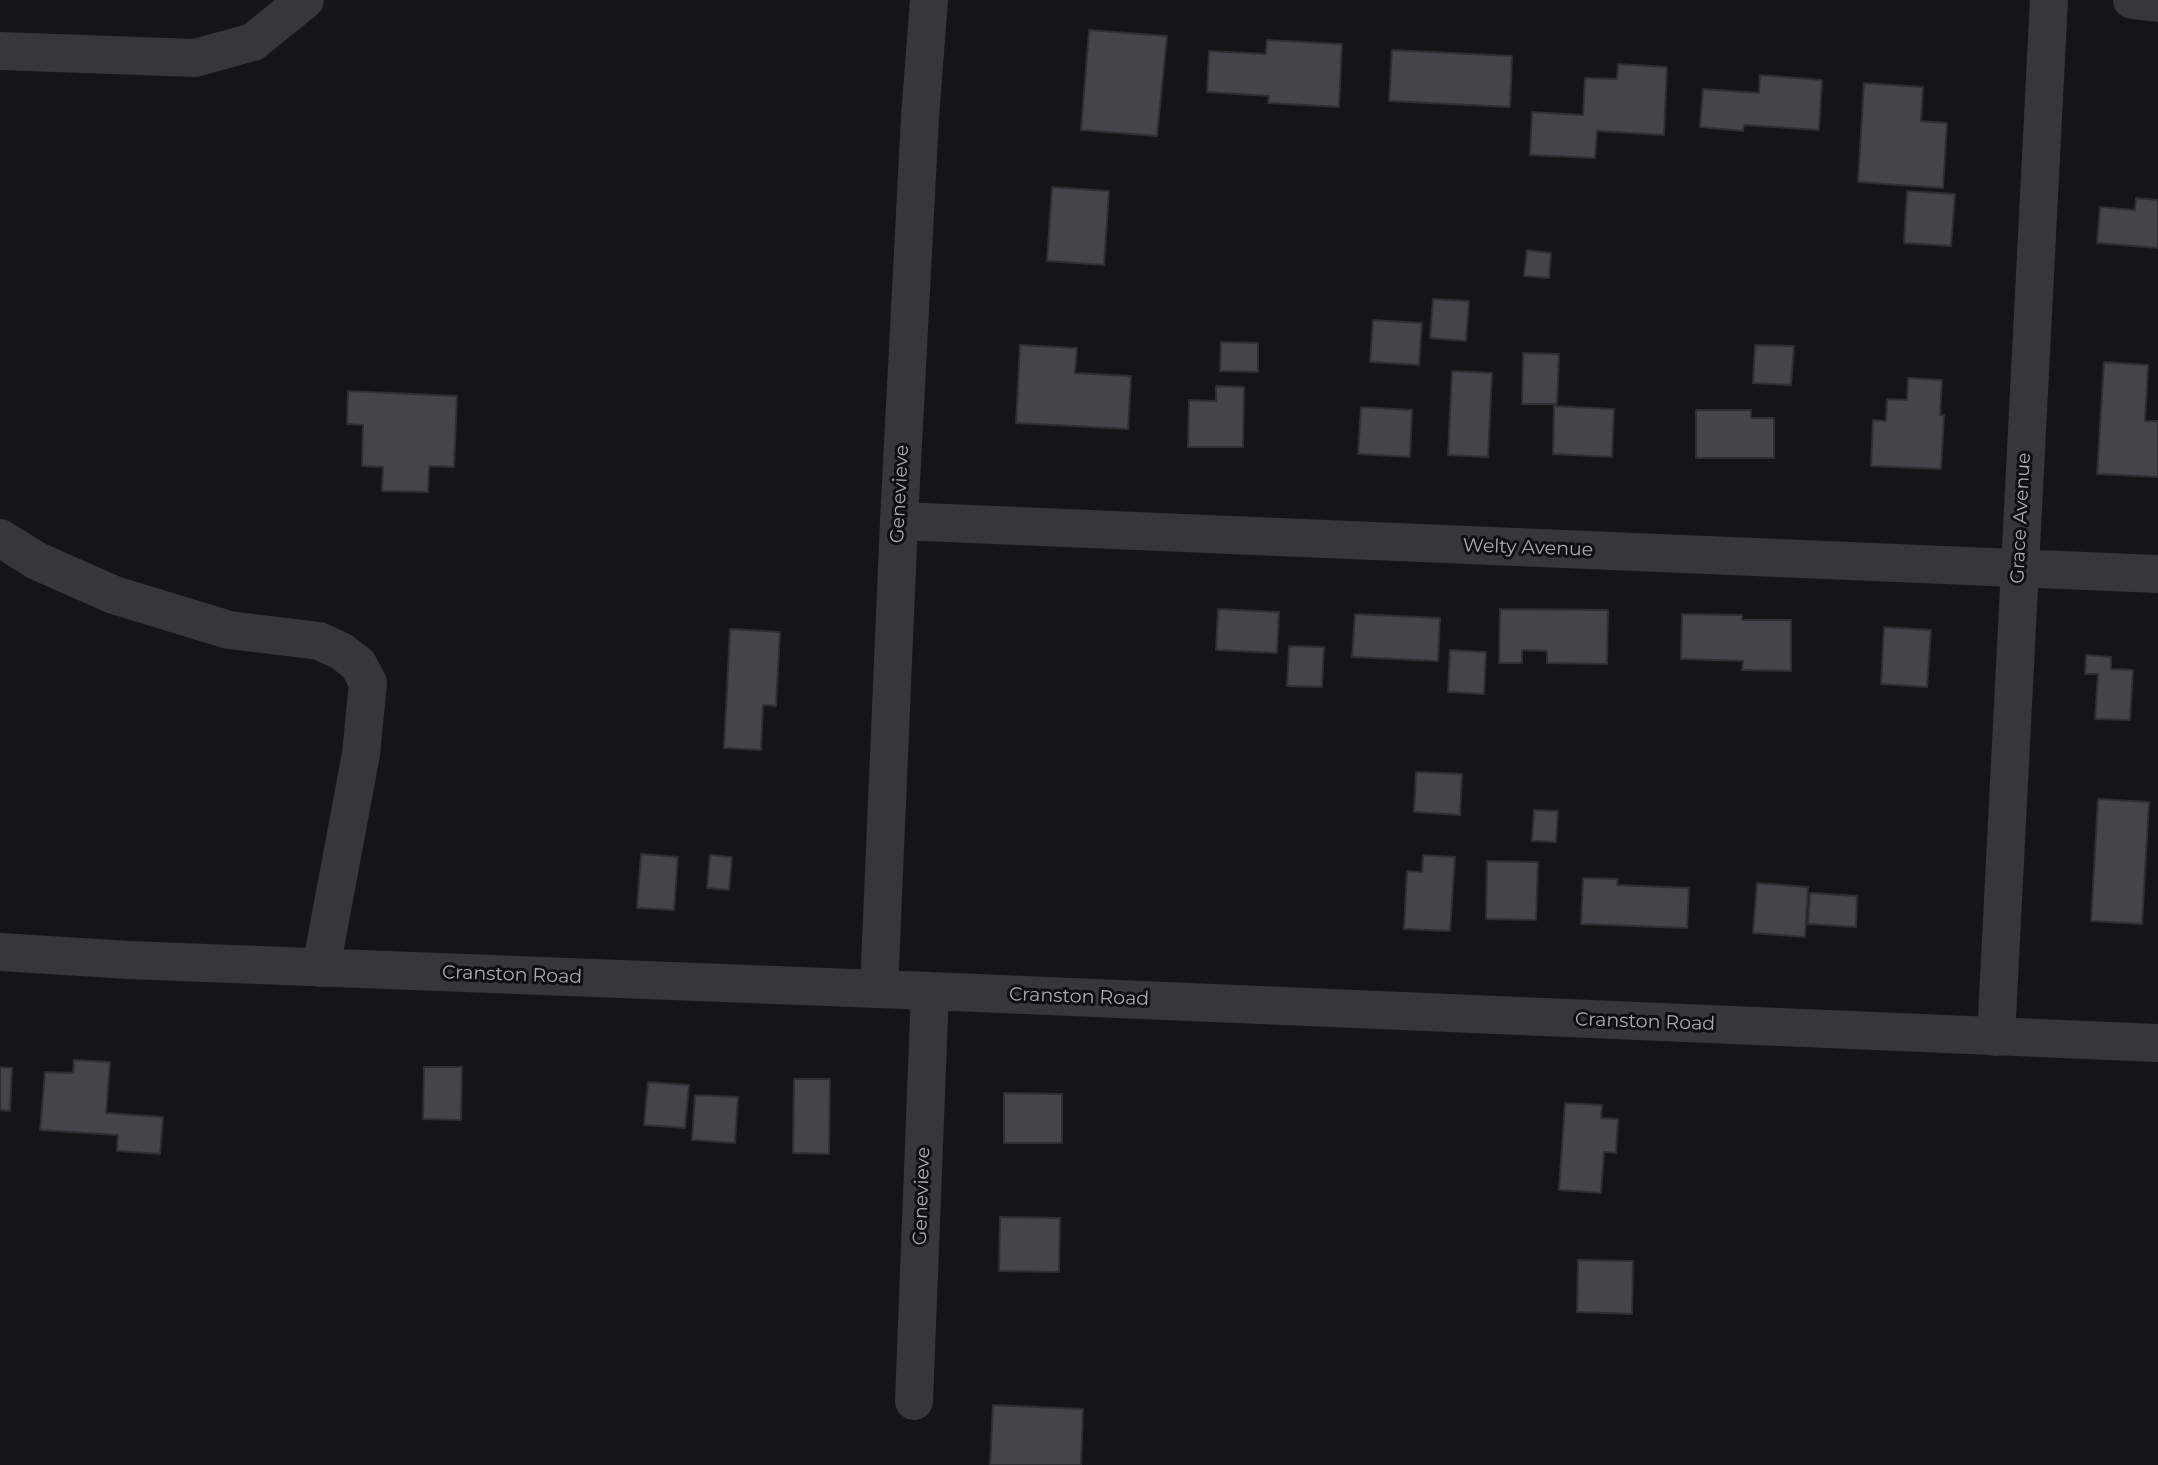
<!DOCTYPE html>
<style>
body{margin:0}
canvas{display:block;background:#151517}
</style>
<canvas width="2158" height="1465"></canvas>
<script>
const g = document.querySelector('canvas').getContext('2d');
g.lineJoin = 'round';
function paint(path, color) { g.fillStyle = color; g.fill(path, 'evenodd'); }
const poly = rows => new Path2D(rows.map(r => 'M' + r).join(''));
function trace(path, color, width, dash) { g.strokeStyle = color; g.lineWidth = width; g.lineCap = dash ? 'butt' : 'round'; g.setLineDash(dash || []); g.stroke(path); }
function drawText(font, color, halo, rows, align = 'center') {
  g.font = font + ' Montserrat,sans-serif'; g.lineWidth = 6; g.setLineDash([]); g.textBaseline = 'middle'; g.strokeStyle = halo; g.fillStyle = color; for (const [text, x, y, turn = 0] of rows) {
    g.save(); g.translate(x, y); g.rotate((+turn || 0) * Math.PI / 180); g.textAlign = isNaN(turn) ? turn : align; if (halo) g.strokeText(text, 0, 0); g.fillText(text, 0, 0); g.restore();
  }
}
const building = poly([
 [1089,30,1167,36,1157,136,1081,130,1089,30],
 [1267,40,1342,44,1339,107,1268,103,1269,96,1207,92,1209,51,1266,54,1267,40],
 [1392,50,1512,56,1510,107,1389,101,1392,50],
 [1618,64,1667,67,1664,135,1597,131,1595,158,1530,155,1532,112,1583,115,1585,78,1617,79,1618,64],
 [1760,75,1822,80,1819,130,1744,125,1743,131,1700,127,1703,89,1759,93,1760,75],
 [1864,83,1923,87,1921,121,1947,123,1943,188,1858,182,1864,83],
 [1052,187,1109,191,1104,265,1047,261,1052,187],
 [1907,191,1955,194,1951,246,1904,243,1907,191],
 [2136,198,2158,200,2158,248,2097,243,2100,207,2135,210,2136,198],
 [1527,250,1551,253,1549,278,1524,276,1527,250],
 [1433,299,1469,301,1466,341,1430,338,1433,299],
 [1373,320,1422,323,1419,365,1370,362,1373,320],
 [1221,342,1258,343,1258,372,1220,371,1221,342],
 [1020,345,1077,348,1075,373,1131,376,1128,429,1016,423,1020,345],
 [1755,345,1794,346,1791,385,1753,383,1755,345],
 [1523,353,1559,354,1557,404,1522,404,1523,353],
 [2104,362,2148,365,2145,421,2158,421,2158,477,2097,474,2104,362],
 [1452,371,1492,373,1488,457,1448,455,1452,371],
 [1908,378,1942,380,1940,415,1944,415,1941,469,1871,466,1873,420,1886,421,1887,399,1907,400,1908,378],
 [1216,386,1244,387,1243,447,1188,447,1189,400,1216,401,1216,386],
 [348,391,457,396,454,467,429,466,428,492,382,491,383,467,362,466,363,425,347,424,348,391],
 [1554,406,1614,409,1612,457,1553,454,1554,406],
 [1361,407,1412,410,1410,457,1358,454,1361,407],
 [1696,410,1751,410,1751,418,1774,418,1774,458,1696,458,1696,410],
 [1218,609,1279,612,1277,653,1216,650,1218,609],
 [1500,609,1608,610,1607,664,1547,663,1547,651,1522,650,1522,663,1499,663,1500,609],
 [1355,614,1440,618,1438,661,1352,657,1355,614],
 [1682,614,1742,615,1742,620,1791,620,1791,671,1742,670,1743,661,1681,659,1682,614],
 [1884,627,1931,630,1927,687,1881,684,1884,627],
 [730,629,780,632,776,706,763,705,761,750,724,748,730,629],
 [1289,646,1324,647,1322,687,1287,686,1289,646],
 [1450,650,1486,652,1484,694,1448,692,1450,650],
 [2086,655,2111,657,2111,669,2133,670,2130,720,2095,719,2098,674,2085,674,2086,655],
 [1416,772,1462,774,1460,815,1414,812,1416,772],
 [2098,799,2149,802,2142,924,2091,921,2098,799],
 [1534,810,1558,811,1556,842,1532,841,1534,810],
 [641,854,678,857,674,910,637,908,641,854],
 [710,855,732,857,729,890,707,888,710,855],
 [1423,855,1455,857,1450,931,1404,929,1407,871,1422,872,1423,855],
 [1487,861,1538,862,1536,920,1486,919,1487,861],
 [1583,878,1618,879,1617,885,1689,888,1687,928,1581,924,1583,878],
 [1757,883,1808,887,1805,937,1753,933,1757,883],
 [1810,893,1857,896,1856,927,1808,924,1810,893],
 [74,1060,110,1062,106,1113,163,1117,160,1154,117,1151,118,1135,40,1130,45,1072,73,1073,74,1060],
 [0,1067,12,1068,10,1111,0,1110,0,1067],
 [424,1067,462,1067,461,1120,423,1119,424,1067],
 [794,1079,830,1079,829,1154,793,1153,794,1079],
 [648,1082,689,1085,685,1128,644,1125,648,1082],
 [1004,1093,1062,1094,1062,1143,1004,1143,1004,1093],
 [695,1095,738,1097,735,1143,692,1140,695,1095],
 [1565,1103,1602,1105,1601,1118,1618,1119,1616,1153,1604,1152,1601,1193,1559,1190,1565,1103],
 [1000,1217,1060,1218,1059,1272,999,1271,1000,1217],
 [1578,1260,1633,1261,1632,1314,1577,1312,1578,1260],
 [993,1405,1083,1409,1081,1465,990,1465,993,1405]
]);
const minor = poly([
 [2132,0,2158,3],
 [0,51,195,58,253,42,305,0],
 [899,521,2158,574],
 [0,538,37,561,114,595,229,630,319,641,341,651,358,664,368,683,361,754,321,968],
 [0,952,129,960,930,991,2158,1043],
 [879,989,899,521,920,117,929,0],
 [1996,1037,2049,0],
 [914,1401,930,991]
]);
const streetNames = [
 ["Genevieve",900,494,-87],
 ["Grace Avenue",2021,518,-87],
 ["Welty Avenue",1528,548,2],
 ["Cranston Road",512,975,2],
 ["Cranston Road",1079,997,2],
 ["Cranston Road",1645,1022,2],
 ["Genevieve",922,1196,-88]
];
paint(building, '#44454a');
trace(building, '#2f2f33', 2);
trace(minor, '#36373b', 38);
drawText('19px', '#a8acb6', '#101012', streetNames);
</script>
